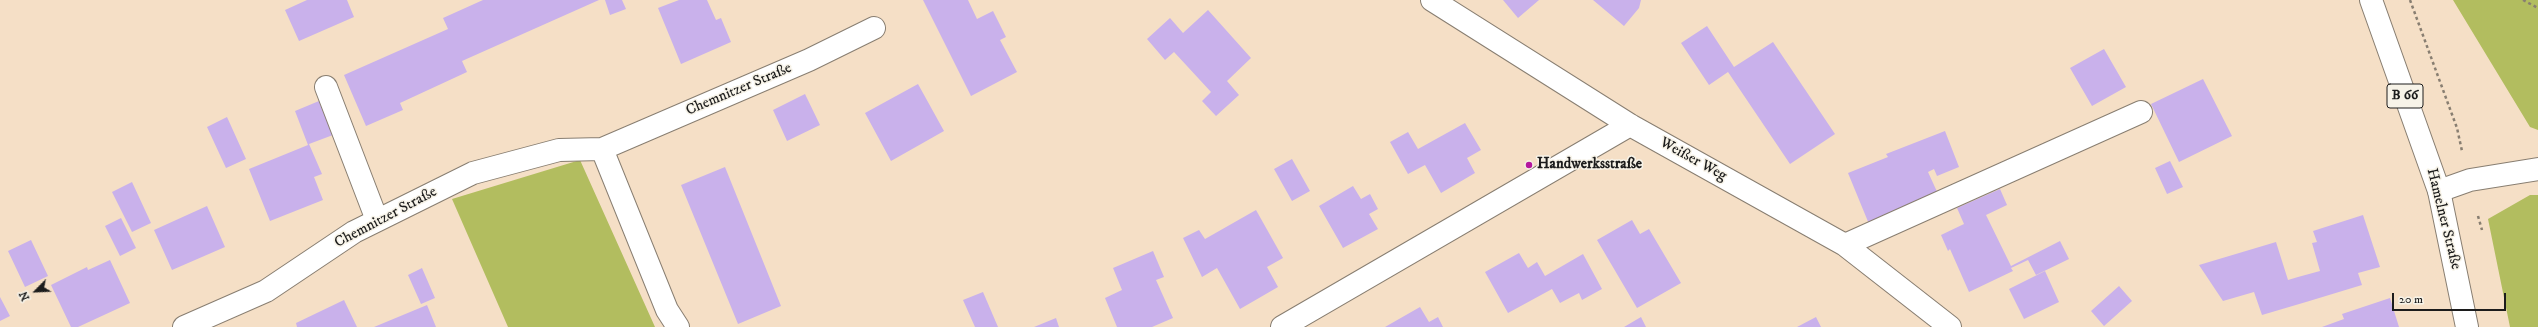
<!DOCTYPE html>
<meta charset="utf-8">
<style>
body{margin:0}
#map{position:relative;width:2538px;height:327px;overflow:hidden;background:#f5dfc6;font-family:"IM FELL DW Pica",serif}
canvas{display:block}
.north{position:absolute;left:16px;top:271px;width:40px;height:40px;-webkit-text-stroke:3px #f7f3e8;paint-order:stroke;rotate:246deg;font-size:11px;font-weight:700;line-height:16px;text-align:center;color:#1c1c1c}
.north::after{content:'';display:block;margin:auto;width:14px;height:18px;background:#1c1c1c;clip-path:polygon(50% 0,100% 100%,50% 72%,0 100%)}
.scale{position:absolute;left:2392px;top:293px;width:114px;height:18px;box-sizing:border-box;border:2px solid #1c1c1c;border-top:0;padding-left:5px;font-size:12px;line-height:14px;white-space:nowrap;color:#1c1c1c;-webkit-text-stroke:3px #f7f3e8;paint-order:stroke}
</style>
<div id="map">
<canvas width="2538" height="327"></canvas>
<div class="north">N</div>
<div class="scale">20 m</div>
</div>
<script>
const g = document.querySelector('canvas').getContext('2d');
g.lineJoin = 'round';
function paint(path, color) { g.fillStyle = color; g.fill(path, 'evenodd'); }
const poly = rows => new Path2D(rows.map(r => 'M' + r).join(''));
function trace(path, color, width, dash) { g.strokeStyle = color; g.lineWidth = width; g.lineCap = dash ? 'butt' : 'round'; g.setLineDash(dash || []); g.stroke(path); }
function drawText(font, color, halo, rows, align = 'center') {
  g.font = font + ' "IM FELL DW Pica",serif'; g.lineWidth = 3; g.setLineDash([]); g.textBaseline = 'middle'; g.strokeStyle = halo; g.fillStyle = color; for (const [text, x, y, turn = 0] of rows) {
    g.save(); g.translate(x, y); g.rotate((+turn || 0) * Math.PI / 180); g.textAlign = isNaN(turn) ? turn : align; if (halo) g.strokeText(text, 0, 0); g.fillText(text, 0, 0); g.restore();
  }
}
const green = poly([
 [2453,0,2538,0,2538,130,2530,127],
 [580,160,655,327,508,327,452,199],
 [2530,195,2538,195,2538,327,2510,327,2488,219]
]);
const building = poly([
 [307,0,347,0,354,17,299,41,285,10],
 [483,0,599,0,462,61,467,72,400,103,403,110,366,126,344,75,448,29,443,18],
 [605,0,622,0,626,9,610,15],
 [679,0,707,0,716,20,721,18,731,42,681,64,658,8],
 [923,0,968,0,977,19,993,11,1006,37,1000,40,1017,72,971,96],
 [1503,0,1539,0,1518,18],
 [1593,0,1641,0,1639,8,1624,26],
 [1208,10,1251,58,1227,81,1239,95,1216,116,1202,101,1211,92,1187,66,1174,52,1165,60,1147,39,1170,18,1183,33],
 [1707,26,1734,67,1773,42,1835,134,1790,164,1728,72,1709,85,1681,43],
 [2104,49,2126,87,2092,106,2070,68],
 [2203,79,2232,136,2179,162,2151,104],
 [918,84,944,131,891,161,865,113],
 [805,94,820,125,787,141,773,110],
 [319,101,333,135,309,144,322,174,314,177,323,200,270,221,249,169,308,145,295,111],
 [227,117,246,159,226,168,207,127],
 [1465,123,1481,150,1467,158,1475,173,1441,193,1425,165,1408,174,1390,142,1408,132,1418,149],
 [1945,131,1959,167,1937,176,1934,169,1928,172,1939,196,1869,224,1848,173,1888,157,1886,154],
 [1292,159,1310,191,1292,201,1274,169],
 [2170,161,2183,187,2167,194,2155,168],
 [725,167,781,306,738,324,681,185],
 [132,182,151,223,132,232,112,192],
 [1353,186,1361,199,1370,194,1378,209,1369,214,1378,229,1343,248,1319,206],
 [2000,189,2007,205,1986,215,2011,266,2060,241,2069,259,2036,275,2028,260,2011,268,2013,271,1969,292,1950,249,1948,251,1941,235,1964,224,1957,208],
 [207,206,225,247,172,270,154,230],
 [1256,210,1283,258,1267,267,1278,287,1240,309,1217,268,1202,277,1183,238,1199,230,1205,239],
 [2363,215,2380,267,2358,273,2362,285,2306,302,2262,315,2254,292,2223,301,2199,265,2276,242,2288,280,2298,277,2320,271,2312,243,2317,242,2313,231],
 [121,218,136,248,120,256,105,226],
 [1632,220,1640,234,1649,229,1681,283,1637,308,1597,240],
 [31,240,48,276,25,287,8,251],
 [1153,251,1164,277,1156,280,1173,318,1152,327,1117,327,1105,298,1122,290,1113,268],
 [1519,253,1528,268,1537,262,1545,276,1583,254,1602,289,1582,300,1579,293,1560,303,1552,289,1508,313,1485,272],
 [110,260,130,303,78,327,71,327,51,285,87,267,88,270],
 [422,268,435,298,421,304,408,275],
 [2045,271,2059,302,2024,319,2009,289],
 [2119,286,2132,301,2104,326,2091,311],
 [983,292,998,327,975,327,963,300],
 [0,297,10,316,0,321],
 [2390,298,2399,327,2322,327,2344,319,2342,314],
 [344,300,357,327,297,327,296,323],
 [427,305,436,327,374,327],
 [1420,307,1429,322,1438,317,1443,327,1385,327],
 [1641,317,1646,327,1624,327],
 [1816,317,1821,327,1797,327],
 [1056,318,1059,327,1034,327]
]);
const path = poly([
 [2410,0,2457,128,2462,151],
 [2523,0,2538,8],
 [2478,216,2482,230]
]);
const minor = poly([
 [1432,0,1630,125,1845,245,1950,327],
 [326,87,377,220],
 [602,149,667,310,678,327],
 [2439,191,2470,180,2538,169],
 [1845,245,2141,112],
 [184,327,266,291,354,232,473,173,559,150,602,149,809,60,874,28],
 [1282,327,1630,125]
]);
const major = poly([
 [2371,0,2439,191,2467,327]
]);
const markers = [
 [1529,165,4,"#b5179e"]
];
const shields = [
 [2405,96,36]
];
const shieldNames = [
 ["B 66",2405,96]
];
const streetNames = [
 ["Chemnitzer Straße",739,90,-23],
 ["Weißer Weg",1693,160,29],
 ["Chemnitzer Straße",386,218,-28],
 ["Hamelner Straße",2443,219,76]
];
const poiNames = [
 ["Handwerksstraße",1537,165]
];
paint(green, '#b2bd5f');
paint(building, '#c9b1eb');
trace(minor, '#887e71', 24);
trace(major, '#887e71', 24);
trace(path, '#887e71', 2.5, [3, 3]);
trace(minor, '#fff', 22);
trace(major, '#fff', 22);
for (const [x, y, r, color] of markers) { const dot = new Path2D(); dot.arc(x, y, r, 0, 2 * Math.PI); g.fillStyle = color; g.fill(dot); trace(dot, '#f7f3e8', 1.5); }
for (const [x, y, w] of shields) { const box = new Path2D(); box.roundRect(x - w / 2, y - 12, w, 24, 3); g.fillStyle = '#f7f3e8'; g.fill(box); trace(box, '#1c1c1c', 1); }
drawText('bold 14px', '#1c1c1c', null, shieldNames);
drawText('15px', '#1c1c1c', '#f7f3e8', streetNames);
drawText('bold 15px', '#1c1c1c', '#f7f3e8', poiNames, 'left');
</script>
